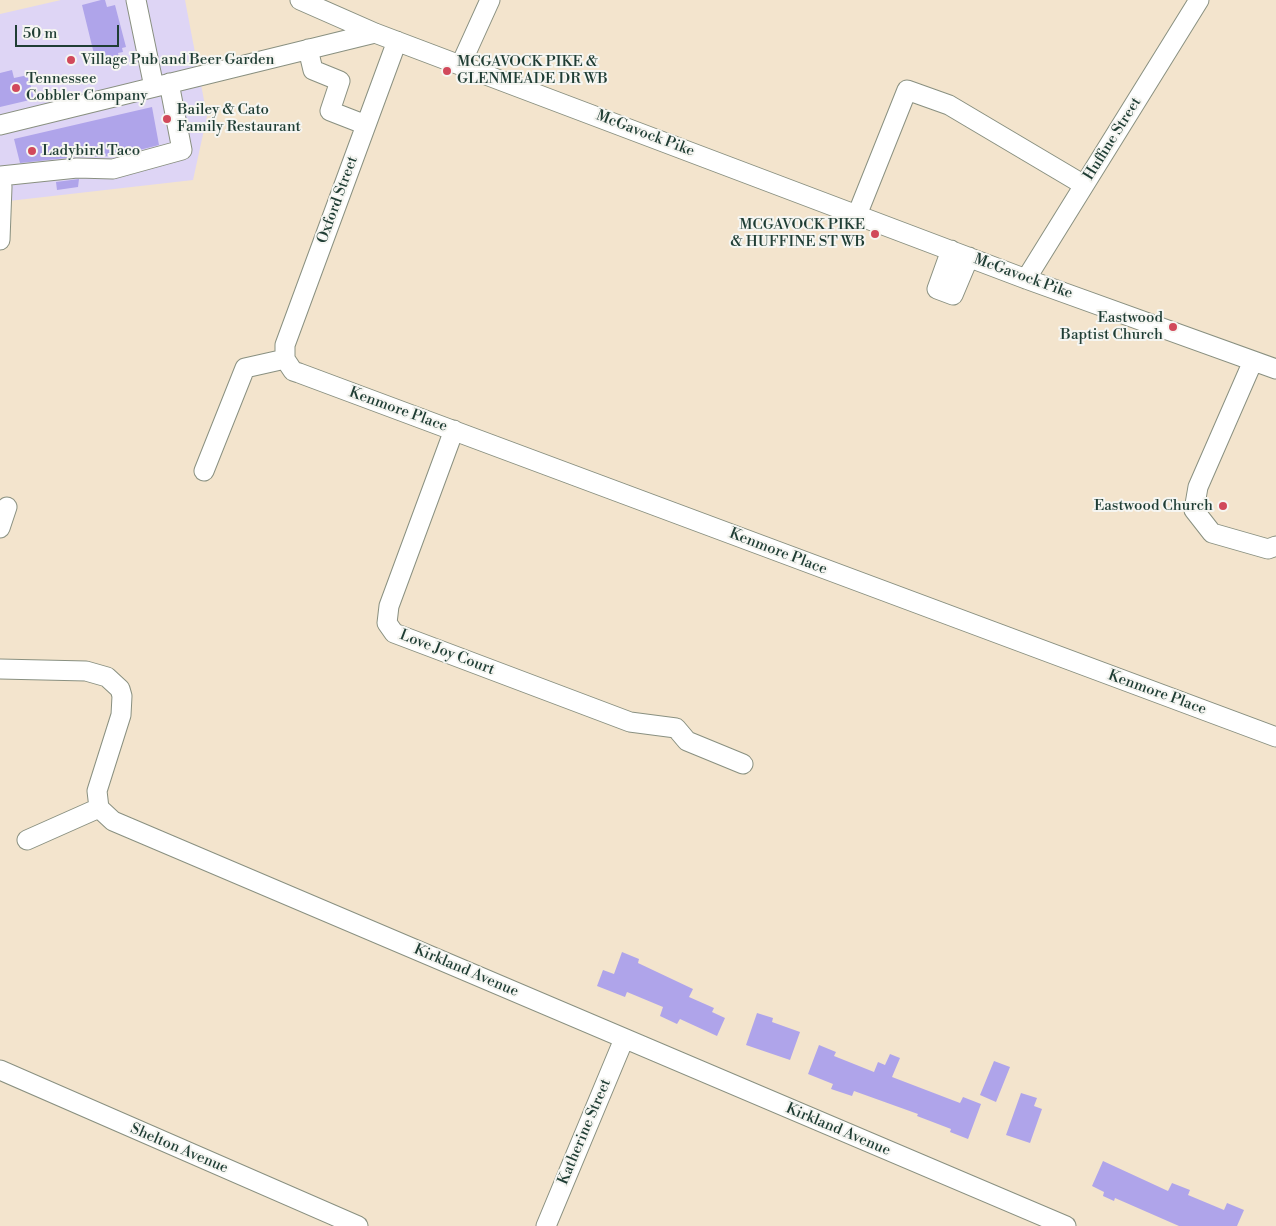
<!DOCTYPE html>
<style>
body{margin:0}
#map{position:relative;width:1276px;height:1226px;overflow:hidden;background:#f3e4cd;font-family:"Libre Bodoni",serif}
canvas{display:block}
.scale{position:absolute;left:15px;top:25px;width:104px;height:22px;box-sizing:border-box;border:2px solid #1f3d34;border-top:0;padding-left:6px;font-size:15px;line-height:18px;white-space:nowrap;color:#1f3d34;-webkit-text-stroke:4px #f6f6f2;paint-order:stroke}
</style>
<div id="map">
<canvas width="1276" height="1226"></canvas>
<div class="scale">50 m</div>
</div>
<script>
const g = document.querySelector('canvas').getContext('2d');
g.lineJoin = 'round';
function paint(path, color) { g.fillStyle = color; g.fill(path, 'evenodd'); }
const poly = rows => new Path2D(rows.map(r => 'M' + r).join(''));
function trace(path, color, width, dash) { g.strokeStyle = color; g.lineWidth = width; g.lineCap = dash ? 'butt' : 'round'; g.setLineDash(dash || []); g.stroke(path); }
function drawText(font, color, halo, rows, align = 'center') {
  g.font = font + ' "Libre Bodoni",serif'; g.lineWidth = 4; g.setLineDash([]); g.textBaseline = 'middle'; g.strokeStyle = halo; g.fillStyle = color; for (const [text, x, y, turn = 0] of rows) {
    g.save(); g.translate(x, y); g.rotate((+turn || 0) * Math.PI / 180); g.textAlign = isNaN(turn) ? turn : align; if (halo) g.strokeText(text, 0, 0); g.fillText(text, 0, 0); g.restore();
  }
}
const built = poly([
 [61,0,185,0,207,116,193,180,0,202,0,14]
]);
const building = poly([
 [101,0,105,0,107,7,115,5,126,47,122,48,123,52,118,53,119,57,96,62,82,5],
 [12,70,14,78,28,75,34,99,0,107,0,73],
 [152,107,159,145,116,156,76,157,20,163,14,139],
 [79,179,78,187,57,190,56,182],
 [622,952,639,959,638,963,693,989,689,997,714,1008,712,1012,725,1018,717,1036,680,1019,677,1024,660,1016,663,1007,627,992,625,997,597,986,603,970,614,974],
 [757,1013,773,1018,772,1022,800,1032,790,1060,746,1045],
 [819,1045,836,1052,834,1056,874,1072,878,1062,885,1065,890,1054,900,1058,892,1077,960,1103,963,1097,981,1104,968,1139,950,1132,951,1129,917,1116,918,1114,854,1091,852,1096,831,1089,833,1084,808,1074],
 [994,1061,1010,1067,996,1102,980,1095],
 [1021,1093,1037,1098,1034,1106,1042,1109,1030,1143,1006,1135],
 [1103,1161,1168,1191,1172,1183,1190,1190,1188,1195,1224,1210,1227,1203,1244,1210,1237,1226,1179,1226,1115,1198,1114,1201,1103,1196,1104,1192,1092,1186]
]);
const minor = poly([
 [136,0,154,87],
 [300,0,375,33,1026,279,1276,369],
 [308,49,313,70,340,81,330,111,366,125],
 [461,64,490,0],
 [0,125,375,33],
 [0,176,77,168,113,169,182,150,169,83],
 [0,177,2,187,0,240],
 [857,215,907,90,949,105,1084,185],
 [951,250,937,289,953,295,969,257],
 [1026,279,1199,0],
 [285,359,293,371,299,373,1276,737],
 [285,359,285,345,397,41],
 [1253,361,1198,487,1194,510,1212,533,1268,549,1276,546],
 [454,430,389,606,387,623,394,633,630,722,676,728,687,741,743,764],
 [204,471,245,368,285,359],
 [0,528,7,507],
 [0,669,86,671,107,677,120,689,122,696,121,715,97,791,99,808,113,821,1066,1226],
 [27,840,99,808],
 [0,1070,358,1226],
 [546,1226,624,1039]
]);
const markers = [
 [71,60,5,"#d1495b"],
 [447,71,5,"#d1495b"],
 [16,88,5,"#d1495b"],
 [167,119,5,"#d1495b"],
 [32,151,5,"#d1495b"],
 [875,234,5,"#d1495b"],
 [1173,327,5,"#d1495b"],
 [1223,506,5,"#d1495b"]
];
const poiNames = [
 ["Village Pub and Beer Garden",81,60],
 ["MCGAVOCK PIKE &",457,62],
 ["GLENMEADE DR WB",457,79],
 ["Tennessee",26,79],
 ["Cobbler Company",26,96],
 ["Bailey & Cato",177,110],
 ["Family Restaurant",177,127],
 ["Ladybird Taco",42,151],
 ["MCGAVOCK PIKE",865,225,"right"],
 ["& HUFFINE ST WB",865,242,"right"],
 ["Eastwood",1163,318,"right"],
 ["Baptist Church",1163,335,"right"],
 ["Eastwood Church",1213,506,"right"]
];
const streetNames = [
 ["McGavock Pike",645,134,21],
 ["Huffine Street",1113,139,-58],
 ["Oxford Street",338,200,-70],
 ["McGavock Pike",1023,277,20],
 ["Kenmore Place",398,410,20],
 ["Kenmore Place",778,552,21],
 ["Love Joy Court",447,653,21],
 ["Kenmore Place",1157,693,20],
 ["Kirkland Avenue",466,971,23],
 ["Kirkland Avenue",838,1130,23],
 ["Katherine Street",585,1132,-67],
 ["Shelton Avenue",179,1149,23]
];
paint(built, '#ded5f5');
paint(building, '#afa4ea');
trace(minor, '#899080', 21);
trace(minor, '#fff', 19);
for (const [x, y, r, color] of markers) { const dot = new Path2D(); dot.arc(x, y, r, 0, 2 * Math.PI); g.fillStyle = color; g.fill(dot); trace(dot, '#f6f6f2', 2); }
drawText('15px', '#1f3d34', '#f6f6f2', poiNames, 'left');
drawText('15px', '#1f3d34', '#f6f6f2', streetNames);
</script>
